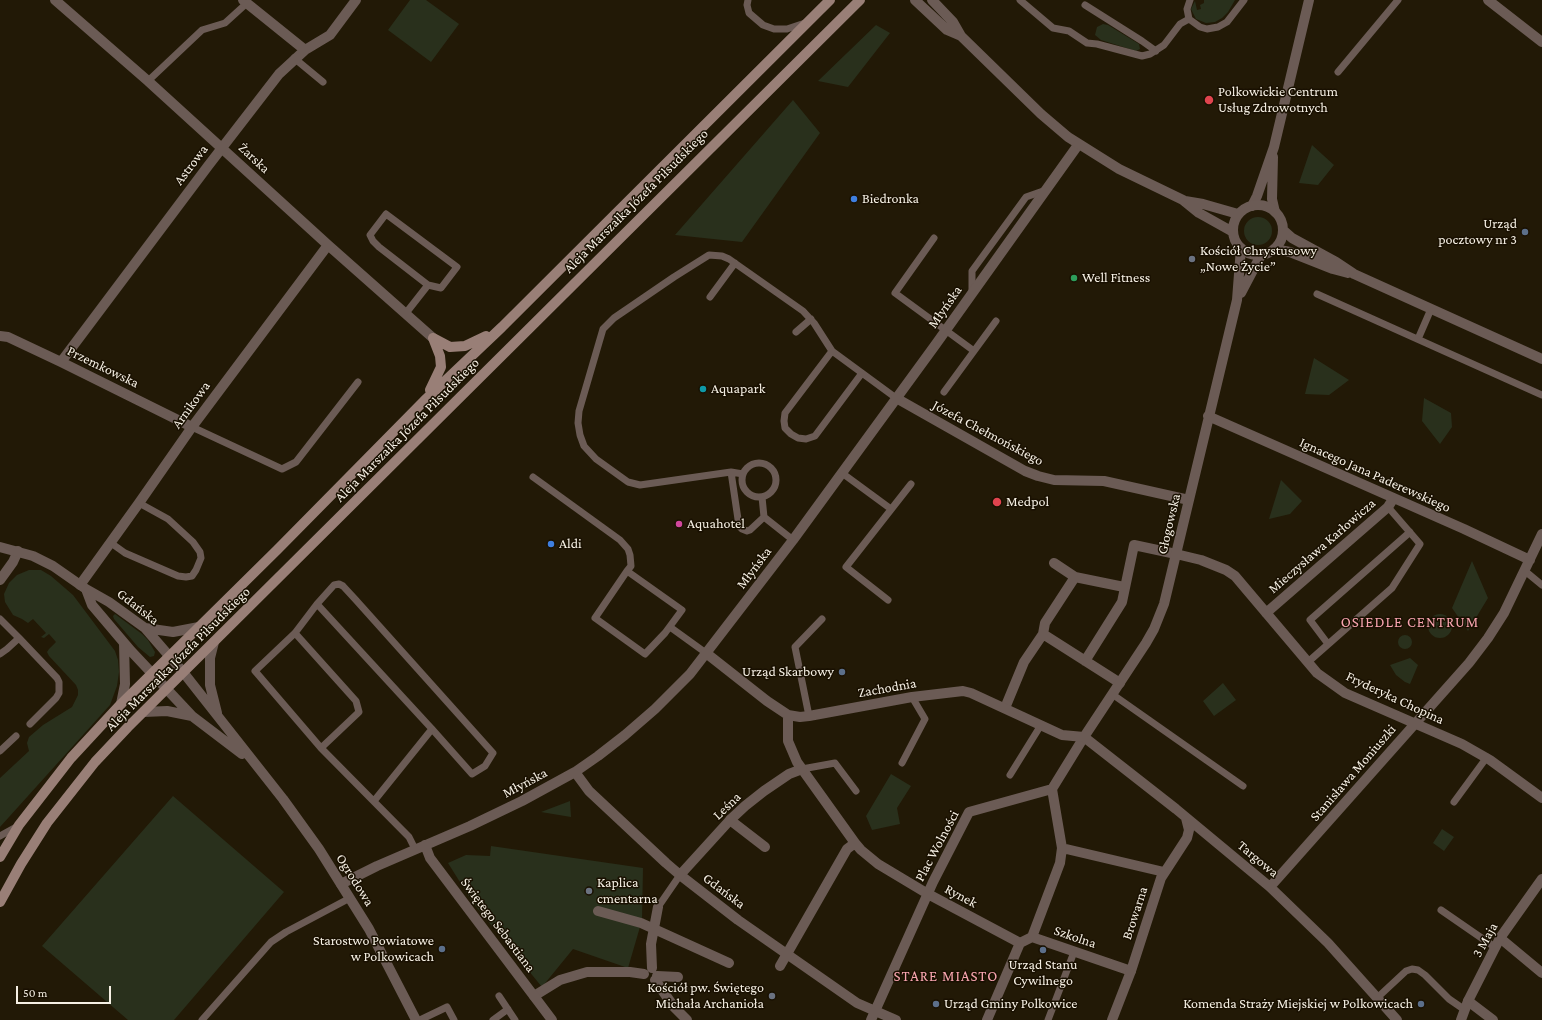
<!DOCTYPE html>
<meta charset="utf-8">
<style>
body{margin:0}
#map{position:relative;width:1542px;height:1020px;overflow:hidden;background:#221906;font-family:"Crimson Pro",serif}
canvas{display:block}
.scale{position:absolute;left:16px;top:986px;width:95px;height:18px;box-sizing:border-box;border:2px solid #f6f0e4;border-top:0;padding-left:5px;font-size:12px;line-height:14px;white-space:nowrap;color:#f6f0e4;-webkit-text-stroke:3px #191001;paint-order:stroke}
</style>
<div id="map">
<canvas width="1542" height="1020"></canvas>
<div class="scale">50 m</div>
</div>
<script>
const g = document.querySelector('canvas').getContext('2d');
g.lineJoin = 'round';
function paint(path, color) { g.fillStyle = color; g.fill(path, 'evenodd'); }
const poly = rows => new Path2D(rows.map(r => 'M' + r).join(''));
function trace(path, color, width, dash) { g.strokeStyle = color; g.lineWidth = width; g.lineCap = dash ? 'butt' : 'round'; g.setLineDash(dash || []); g.stroke(path); }
function drawText(font, color, halo, rows, align = 'center') {
  g.font = font + ' "Crimson Pro",serif'; g.lineWidth = 3; g.setLineDash([]); g.textBaseline = 'middle'; g.strokeStyle = halo; g.fillStyle = color; for (const [text, x, y, turn = 0] of rows) {
    g.save(); g.translate(x, y); g.rotate((+turn || 0) * Math.PI / 180); g.textAlign = isNaN(turn) ? turn : align; if (halo) g.strokeText(text, 0, 0); g.fillText(text, 0, 0); g.restore();
  }
}
const green = poly([
 [410,0,426,0,459,24,431,62,388,30],
 [1204,0,1235,0,1228,12,1222,18,1215,22,1206,23,1196,19,1191,9,1195,1,1197,10,1201,9,1200,5,1204,3],
 [1103,24,1108,25,1139,44,1140,49,1136,51,1101,40,1095,35,1097,27],
 [876,25,890,33,848,87,818,81],
 [793,100,820,133,742,242,675,235],
 [1312,145,1334,165,1318,185,1299,183],
 '1244 231a14 14 0 1 1 28 0a14 14 0 1 1-28 0Z',
 [1314,358,1349,380,1329,395,1305,394],
 [1424,398,1451,413,1452,427,1440,444,1422,421],
 [1281,480,1302,501,1290,514,1269,519],
 [1472,561,1488,598,1468,631,1452,608],
 [29,570,41,570,51,576,73,595,115,651,118,660,119,672,117,686,110,705,0,827,0,778,29,751,27,743,29,737,43,725,72,707,78,695,78,690,76,685,49,656,47,652,49,649,56,642,49,634,44,638,41,637,46,633,33,619,28,623,22,619,13,615,5,602,4,594,9,583,17,575],
 [115,614,142,634,148,640,155,652,154,656,150,657,138,647,114,619,113,616],
 '1428 626a12 12 0 1 1 24 0a12 12 0 1 1-24 0Z',
 '1398 642a7 7 0 1 1 14 0a7 7 0 1 1-14 0Z',
 [1410,658,1418,665,1410,684,1405,682,1396,675,1390,665],
 [1223,683,1236,700,1214,716,1203,701],
 [891,774,911,786,897,808,900,824,872,830,866,816],
 [173,796,284,892,174,1020,128,1020,42,946],
 [570,801,571,817,541,812],
 [1442,829,1454,837,1444,851,1433,843],
 [491,846,643,868,642,920,628,968,573,949,542,987,473,903,448,863,466,855,490,856]
]);
const service = poly([
 [748,0,747,5,749,13,763,25,774,29,787,29,805,23],
 [1020,0,1053,28,1069,31,1087,43,1097,44,1142,56,1150,54,1164,45,1180,24,1189,19],
 [1190,0,1187,9,1189,19,1200,27,1207,29,1218,27,1227,22,1244,0],
 [1085,5,1142,41,1156,51],
 [294,58,323,82],
 [1338,72,1398,0],
 [148,81,202,30,225,23,247,3],
 [386,214,457,267,441,288,428,285,379,247,373,241,370,235,386,214],
 [934,238,895,293,974,351],
 [972,293,972,271,1026,197,1046,190],
 [1317,294,1542,395],
 [710,297,735,263],
 [406,313,428,285],
 [796,332,811,319],
 [1418,339,1431,309],
 [832,351,785,413,784,421,785,428,791,434,798,438,806,439,815,436,862,373],
 [944,392,996,321],
 [192,427,282,469,296,462,358,382],
 '742 480a17 17 0 1 1 34 0a17 17 0 1 1-34 0Z',
 [731,472,739,526,742,529,747,531,750,530,764,517],
 [842,473,891,509],
 [743,474,731,472,640,485,628,482,596,459,584,446,580,435,578,423,579,411,603,329,614,318,674,277,709,255,722,256,729,259,803,311,814,323,832,351,896,398],
 [533,477,620,540,628,549,630,555,631,566,627,571],
 [762,497,764,517,793,540],
 [111,543,125,553,178,576,186,577,192,576,196,570,201,558,200,552,193,542,168,519,139,503],
 [627,571,682,610,665,633,645,654,595,618,627,571],
 [1525,571,1542,585],
 [888,600,846,567,911,484],
 [317,604,432,729],
 [0,619,19,638,57,678,59,682,59,693,56,698,30,724],
 [670,627,706,653],
 [295,633,356,701,359,712,321,748],
 [1328,644,1310,620,1410,532],
 [0,654,7,649,19,638],
 [1308,662,1392,588,1420,544,1388,507],
 [1112,694,1243,786],
 [809,716,795,647,822,619],
 [0,751,16,736],
 [902,763,925,719,912,697],
 [802,769,835,763,856,791],
 [1010,775,1041,725],
 [374,801,432,729,472,774,485,766,493,753,355,599,343,586,339,584,334,585,317,604,295,633,255,671,321,748,409,837,415,849],
 [1454,802,1487,757],
 [0,836,18,826],
 [658,907,680,875],
 [1441,910,1496,948],
 [499,996,515,1020],
 [1377,998,1406,971,1412,969,1418,970,1425,975,1449,999,1465,1010],
 [202,1020,271,942,286,932,350,898],
 [420,1020,447,1007,454,1020],
 [493,1020,508,1009],
 [1048,1020,1074,952]
]);
const pedestrian = poly([
 [1054,563,1075,577,1124,587],
 [1043,634,1120,683],
 [1085,661,1122,602,1134,545,1176,554],
 [1005,708,1024,662,1043,634,1045,623,1075,577],
 [730,820,765,847],
 [855,843,861,850,878,864,928,894,1020,943],
 [1062,848,1164,872],
 [680,875,738,920,857,1003,896,1020],
 [598,911,641,923,729,963],
 [1032,937,1131,971],
 [1020,943,1032,937,1060,863,1062,848,1052,789],
 [780,966,847,849,855,843,802,769],
 [652,968,651,944,658,907],
 [657,976,678,977],
 [655,980,674,1007,687,1020],
 [534,996,560,980,587,972,630,972,644,974],
 [871,1020,933,882,969,812,1052,789,1084,737],
 [987,1020,1020,943]
]);
const minor = poly([
 [55,0,148,81,328,245,433,338],
 [243,0,305,50],
 [1488,0,1542,42],
 [1273,157,1272,199,1275,212],
 [1252,206,1257,196,1274,147,1309,0],
 [1241,293,1261,255],
 [0,336,8,337,61,362,192,427],
 [61,362,208,166,279,74,305,50,330,35,356,0],
 [896,398,1025,471,1038,476,1054,480,1104,481,1189,500],
 [1208,416,1464,529,1530,560],
 [1176,554,1201,560,1226,570,1235,576,1317,673,1345,693,1462,744,1490,760,1542,798],
 [0,580,13,562,18,551],
 [80,585,139,503,192,427,328,245],
 [1266,613,1388,507,1393,499],
 [706,653,767,701,788,715,800,717,809,716,912,697,963,691,971,693,1062,735,1084,737,1176,809,1270,887,1328,943,1397,1020],
 [1084,737,1146,643,1154,629,1164,604,1237,300,1241,248],
 [575,772,589,791,666,863,680,875,730,820,745,806,764,791,789,774,802,769,797,762,788,741,788,715],
 [425,845,430,858,552,1020],
 [341,884,377,866,470,826,522,801,575,772,598,756,625,735,655,709,690,674,793,540,936,344,1078,145],
 [1270,887,1469,663,1488,638,1504,613,1542,534],
 [1500,938,1542,973],
 [1468,1001,1493,1020],
 [1112,1020,1131,971,1161,878,1187,838,1189,830,1186,818]
]);
const tertiary = poly([
 [915,0,947,30,961,36],
 [932,0,953,22,961,36,1041,114,1068,137,1119,169,1183,200,1199,213,1233,232],
 [1185,201,1203,204,1238,214],
 '1233 230a25 25 0 1 1 50 0a25 25 0 1 1-50 0Z',
 [1283,230,1292,238,1336,262,1354,274,1542,359],
 [1274,249,1290,252,1333,269,1348,273],
 [0,547,33,556,53,566,86,589,109,602,145,628,183,672,283,799,319,849,369,929,416,1020],
 [86,589,92,605,131,651,192,716,242,754],
 [145,628,173,632,199,627],
 [214,642,210,658,210,685,217,713],
 [121,704,125,684,124,643],
 [144,712,167,711,192,716],
 [1461,1020,1468,1001,1500,938,1542,879]
]);
const secondary = poly([
 [433,338,450,347,465,346,486,336],
 [430,390,441,367,440,356,433,338],
 [0,857,19,825,71,758,121,704,277,550,424,401,502,327,830,0],
 [0,902,21,864,47,823,95,762,128,727,860,0]
]);
const markers = [
 [1209,100,5,"#e0444e"],
 [854,199,4,"#3f7fe0"],
 [1525,232,4,"#5c6f8a"],
 [1192,259,4,"#6b7280"],
 [1074,278,4,"#2e9e5b"],
 [703,389,4,"#0f9aa8"],
 [997,502,5,"#e0444e"],
 [679,524,4,"#d1479c"],
 [551,544,4,"#3f7fe0"],
 [842,672,4,"#5c6f8a"],
 [589,891,4,"#6b7280"],
 [442,949,4,"#5c6f8a"],
 [1043,950,4,"#5c6f8a"],
 [772,996,4,"#6b7280"],
 [936,1004,4,"#5c6f8a"],
 [1421,1004,4,"#5c6f8a"]
];
const poiNames = [
 ["Polkowickie Centrum",1218,92],
 ["Usług Zdrowotnych",1218,108],
 ["Biedronka",862,199],
 ["Urząd",1517,224,"right"],
 ["pocztowy nr 3",1517,240,"right"],
 ["Kościół Chrystusowy",1200,251],
 ["„Nowe Życie”",1200,267],
 ["Well Fitness",1082,278],
 ["Aquapark",711,389],
 ["Medpol",1006,502],
 ["Aquahotel",687,524],
 ["Aldi",559,544],
 ["Urząd Skarbowy",834,672,"right"],
 ["Kaplica",597,883],
 ["cmentarna",597,899],
 ["Starostwo Powiatowe",434,941,"right"],
 ["w Polkowicach",434,957,"right"],
 ["Urząd Stanu",1043,965,"center"],
 ["Cywilnego",1043,981,"center"],
 ["Kościół pw. Świętego",764,988,"right"],
 ["Michała Archanioła",764,1004,"right"],
 ["Urząd Gminy Polkowice",944,1004],
 ["Komenda Straży Miejskiej w Polkowicach",1413,1004,"right"]
];
const streetNames = [
 ["Żarska",254,158,43],
 ["Astrowa",191,165,-53],
 ["Aleja Marszałka Józefa Piłsudskiego",636,201,-45],
 ["Młyńska",945,307,-55],
 ["Przemkowska",103,367,26],
 ["Arnikowa",191,405,-54],
 ["Aleja Marszałka Józefa Piłsudskiego",407,430,-45],
 ["Józefa Chełmońskiego",988,433,28],
 ["Ignacego Jana Paderewskiego",1375,475,24],
 ["Głogowska",1169,524,-77],
 ["Mieczysława Karłowicza",1322,546,-41],
 ["Młyńska",754,568,-53],
 ["Gdańska",138,607,38],
 ["Aleja Marszałka Józefa Piłsudskiego",178,659,-45],
 ["Zachodnia",887,688,-10],
 ["Fryderyka Chopina",1395,698,25],
 ["Stanisława Moniuszki",1353,773,-49],
 ["Młyńska",525,783,-28],
 ["Leśna",727,806,-44],
 ["Plac Wolności",937,846,-62],
 ["Targowa",1258,859,40],
 ["Ogrodowa",355,880,58],
 ["Gdańska",724,891,37],
 ["Rynek",961,896,28],
 ["Browarna",1135,913,-72],
 ["Świętego Sebastiana",498,925,53],
 ["Szkolna",1075,937,19],
 ["3 Maja",1485,940,-61]
];
const neighbourhoodNames = [
 ["OSIEDLE CENTRUM",1410,622],
 ["STARE MIASTO",946,976]
];
paint(green, '#29301c');
trace(service, '#6b5b55', 7);
trace(pedestrian, '#6b5b55', 10);
trace(minor, '#6b5b55', 10);
trace(tertiary, '#6b5b55', 10);
trace(secondary, '#997f77', 10);
for (const [x, y, r, color] of markers) { const dot = new Path2D(); dot.arc(x, y, r, 0, 2 * Math.PI); g.fillStyle = color; g.fill(dot); trace(dot, '#191001', 1.5); }
drawText('14px', '#f6f0e4', '#191001', poiNames, 'left');
drawText('14px', '#f6f0e4', '#191001', streetNames);
g.letterSpacing = '1px';
drawText('15px', '#f8a4af', '#191001', neighbourhoodNames);
g.letterSpacing = '0px';
</script>
